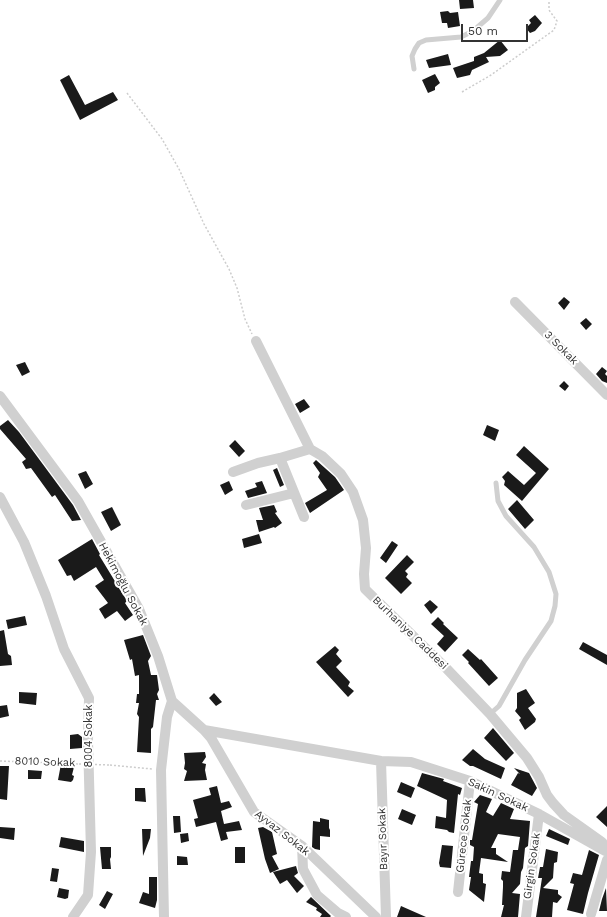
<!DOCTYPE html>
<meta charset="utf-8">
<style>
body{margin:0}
#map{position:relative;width:607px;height:917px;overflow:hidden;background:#fff;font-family:"Work Sans",sans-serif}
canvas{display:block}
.scale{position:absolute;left:461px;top:24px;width:67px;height:18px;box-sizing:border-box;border:2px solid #333;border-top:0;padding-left:5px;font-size:12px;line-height:14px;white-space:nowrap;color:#333;-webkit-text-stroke:3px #fff;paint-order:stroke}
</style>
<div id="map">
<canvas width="607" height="917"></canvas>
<div class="scale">50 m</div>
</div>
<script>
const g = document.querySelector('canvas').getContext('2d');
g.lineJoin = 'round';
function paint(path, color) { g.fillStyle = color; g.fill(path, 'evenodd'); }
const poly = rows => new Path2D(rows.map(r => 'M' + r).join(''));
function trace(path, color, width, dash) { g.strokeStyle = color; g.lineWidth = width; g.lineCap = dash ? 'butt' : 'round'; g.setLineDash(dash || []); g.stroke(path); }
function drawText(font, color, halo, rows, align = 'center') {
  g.font = font + ' "Work Sans",sans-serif'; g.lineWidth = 4; g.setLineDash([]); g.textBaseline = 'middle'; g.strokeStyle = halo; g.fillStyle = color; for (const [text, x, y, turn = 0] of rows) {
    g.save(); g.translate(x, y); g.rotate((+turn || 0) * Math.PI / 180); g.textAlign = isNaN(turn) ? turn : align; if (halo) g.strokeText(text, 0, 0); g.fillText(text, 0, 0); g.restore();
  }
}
const building = poly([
 [459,0,473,0,474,8,460,9],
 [448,11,450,13,458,12,460,26,448,28,447,23,442,23,440,12],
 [535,15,542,23,535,31,530,33,526,28,531,23,529,20],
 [500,40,508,50,500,56,486,57,489,62,472,70,470,75,457,78,453,68,474,61,474,57,484,53],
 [448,54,451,65,429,68,426,60],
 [435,74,440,83,435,87,435,90,428,93,422,80],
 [69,75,85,105,113,92,118,100,80,120,60,80],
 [564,297,570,302,564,310,558,303],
 [586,318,592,324,586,330,580,323],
 [25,362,30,372,22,376,16,365],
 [602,367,607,371,605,374,607,376,607,383,602,381,596,374],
 [564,381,569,386,565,391,559,386],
 [304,399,310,407,300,413,295,404],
 [8,420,19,432,73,505,81,520,72,521,55,495,52,497,31,468,26,469,22,462,26,459,0,429,0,426],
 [487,425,499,430,495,441,483,435],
 [235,440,245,451,239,457,229,446],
 [524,446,549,469,522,501,504,485,505,481,502,477,508,471,524,485,536,473,516,455],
 [316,460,335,477,344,490,310,513,305,503,327,490,318,477,320,473,313,463],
 [277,468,284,485,280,487,273,470],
 [86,471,93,484,85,489,78,474],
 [229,481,233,490,225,495,220,485],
 [262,481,267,493,248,498,245,491,257,487,255,483],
 [517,500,534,520,525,529,508,509],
 [274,505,277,512,275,513,282,523,275,528,274,527,259,532,256,520,263,520,259,508],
 [112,507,121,525,111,531,101,512],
 [259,534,262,543,244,548,242,539],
 [92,539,100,554,99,555,127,601,125,603,133,615,125,621,117,611,105,619,99,609,108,603,95,586,104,580,96,567,74,581,71,575,67,576,58,560],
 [392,541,398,545,386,563,380,558],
 [407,555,414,562,405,571,408,574,406,577,412,583,401,594,385,578],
 [430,600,438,607,431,614,424,605],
 [25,616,27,625,8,629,6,620],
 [438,617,444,623,443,624,458,638,445,652,437,644,444,636,431,624],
 [4,630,8,654,11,656,12,665,0,666,0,631],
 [143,635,151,656,148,661,151,675,157,675,159,690,157,694,159,700,156,700,153,727,151,729,151,753,137,752,139,717,137,714,139,703,136,703,137,694,139,694,139,675,135,676,132,659,130,660,124,640],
 [583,642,607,655,607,665,579,649],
 [335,646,339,650,336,654,342,661,336,667,350,682,348,686,354,691,348,697,316,662],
 [468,649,480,660,481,659,498,678,489,686,468,663,469,662,462,655],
 [526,689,535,703,528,708,536,719,535,722,525,730,519,720,521,718,515,711,517,708,517,693],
 [19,692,37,693,36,705,19,703],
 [214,693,222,702,216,706,209,698],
 [7,705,9,716,0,718,0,706],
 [493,728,514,753,506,761,484,738],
 [78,734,82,737,82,748,70,749,70,735],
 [473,749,485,759,505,768,501,779,473,766,470,766,462,760],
 [205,752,206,757,202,763,206,764,205,770,207,780,184,781,187,771,184,769,185,763,184,753],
 [61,764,74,767,72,775,74,776,73,780,71,782,58,780],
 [0,766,9,766,7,800,0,799],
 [514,768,529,773,537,788,532,796,511,785,518,773,520,774],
 [28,770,42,771,41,779,28,779],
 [422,773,444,779,443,781,462,788,460,795,458,794,454,833,449,832,447,830,435,828,436,816,446,818,447,800,417,786],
 [401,782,415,788,411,798,397,792],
 [217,786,221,803,229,801,232,807,221,811,224,824,239,821,242,830,226,832,228,839,221,841,216,822,196,827,194,819,198,818,193,800,211,795,209,788],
 [135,788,145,788,146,802,135,801],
 [480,795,492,799,486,812,493,816,501,803,514,809,510,819,530,821,528,846,525,848,523,868,521,872,520,884,512,893,520,894,518,917,501,917,504,905,502,905,503,887,503,881,501,879,502,871,510,872,513,850,518,850,520,837,498,834,491,848,496,848,496,854,508,862,481,858,479,873,483,874,483,883,486,884,484,902,469,890,471,877,469,877,471,861,473,861,474,847,470,845,470,840,472,840,478,804,474,802],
 [607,806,607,827,596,817],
 [402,809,416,815,412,825,398,819],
 [173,816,180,816,181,832,174,833],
 [320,818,329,820,329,828,330,830,330,837,320,836,320,850,315,849,312,847,313,821,320,822],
 [0,827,15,828,14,840,0,838],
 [263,827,272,832,277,854,272,856,279,869,270,873,265,859,258,828],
 [142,829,151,829,150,838,143,856],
 [549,829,570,839,568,845,546,836],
 [188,833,189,841,181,843,180,834],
 [61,837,84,841,84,852,59,847],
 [442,845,453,846,451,868,440,867,439,863],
 [100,847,111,847,111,857,110,859,111,869,102,869],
 [235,847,245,847,245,863,235,863],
 [546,849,558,852,557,862,554,863,553,878,543,888,558,890,558,894,562,897,557,903,553,902,552,917,536,917,542,878,538,878,540,867,543,867],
 [589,850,599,855,588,893,583,914,567,910,574,884,570,883,573,873,582,875],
 [177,856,187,857,188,865,177,865],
 [296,866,298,873,294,876,304,886,297,893,287,880,280,884,273,872],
 [52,868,59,869,57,882,50,881],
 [149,877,157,877,157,900,155,908,139,903,143,892,149,894],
 [59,888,69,890,68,898,65,899,57,897],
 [606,888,607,911,599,911,602,899],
 [107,891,113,894,105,909,99,905],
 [311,897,331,916,330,917,320,917,322,914,316,910,317,908,306,902],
 [401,906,426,917,397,917]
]);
const path = poly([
 [462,92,491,75,554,30,557,21,549,10,549,0],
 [127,93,162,139,179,169,204,224,229,269,237,288,245,319,252,334],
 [0,761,79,764],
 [110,765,152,769]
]);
const lane = poly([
 [414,69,412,56,415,49,419,43,426,40,461,37,473,31,488,18,500,0],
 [490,714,499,706,525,660,551,621,555,606,556,594,549,572,534,547,506,516,498,501,496,483]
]);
const street = poly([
 [515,302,607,395],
 [256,341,310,449,322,456,341,474,353,492,363,520,366,548,364,574,365,589,446,668,490,714,527,758,539,777,547,795,553,803,564,815,602,842,607,850],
 [0,396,78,501,139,609,158,656,172,701,167,717,161,770,164,917],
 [280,458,304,517],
 [233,472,258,463,280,458,310,449],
 [0,497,24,542,46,596,64,649,89,698,88,741,91,852,88,895,73,917],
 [246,505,294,493],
 [172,701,204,730,211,738,254,812,302,846,376,917],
 [204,730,381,761,411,762,470,781,539,814,605,851],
 [381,761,386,917],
 [302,846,303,869,317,895,338,913,346,917],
 [458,892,470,781],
 [591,914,607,860],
 [526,917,539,814]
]);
const pathBridge = poly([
 [79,764,110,765]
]);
const streetNames = [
 ["3 Sokak",561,348,45],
 ["Hekimoğlu Sokak",123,584,62],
 ["Burhaniye Caddesi",410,633,44],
 ["8004 Sokak",89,736,-90],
 ["8010 Sokak",45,762,2],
 ["Sakin Sokak",498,795,25],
 ["Ayvaz Sokak",282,833,38],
 ["Gürece Sokak",464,836,-84],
 ["Bayır Sokak",383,839,-92],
 ["Girgin Sokak",532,866,-82]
];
paint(building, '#1a1a1a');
trace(path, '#cdcdcd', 1.5, [2, 2]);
trace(lane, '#d0d0d0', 5);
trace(street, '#d0d0d0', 10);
trace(pathBridge, '#cdcdcd', 1.5, [2, 2]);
drawText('11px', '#333', '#fff', streetNames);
</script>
